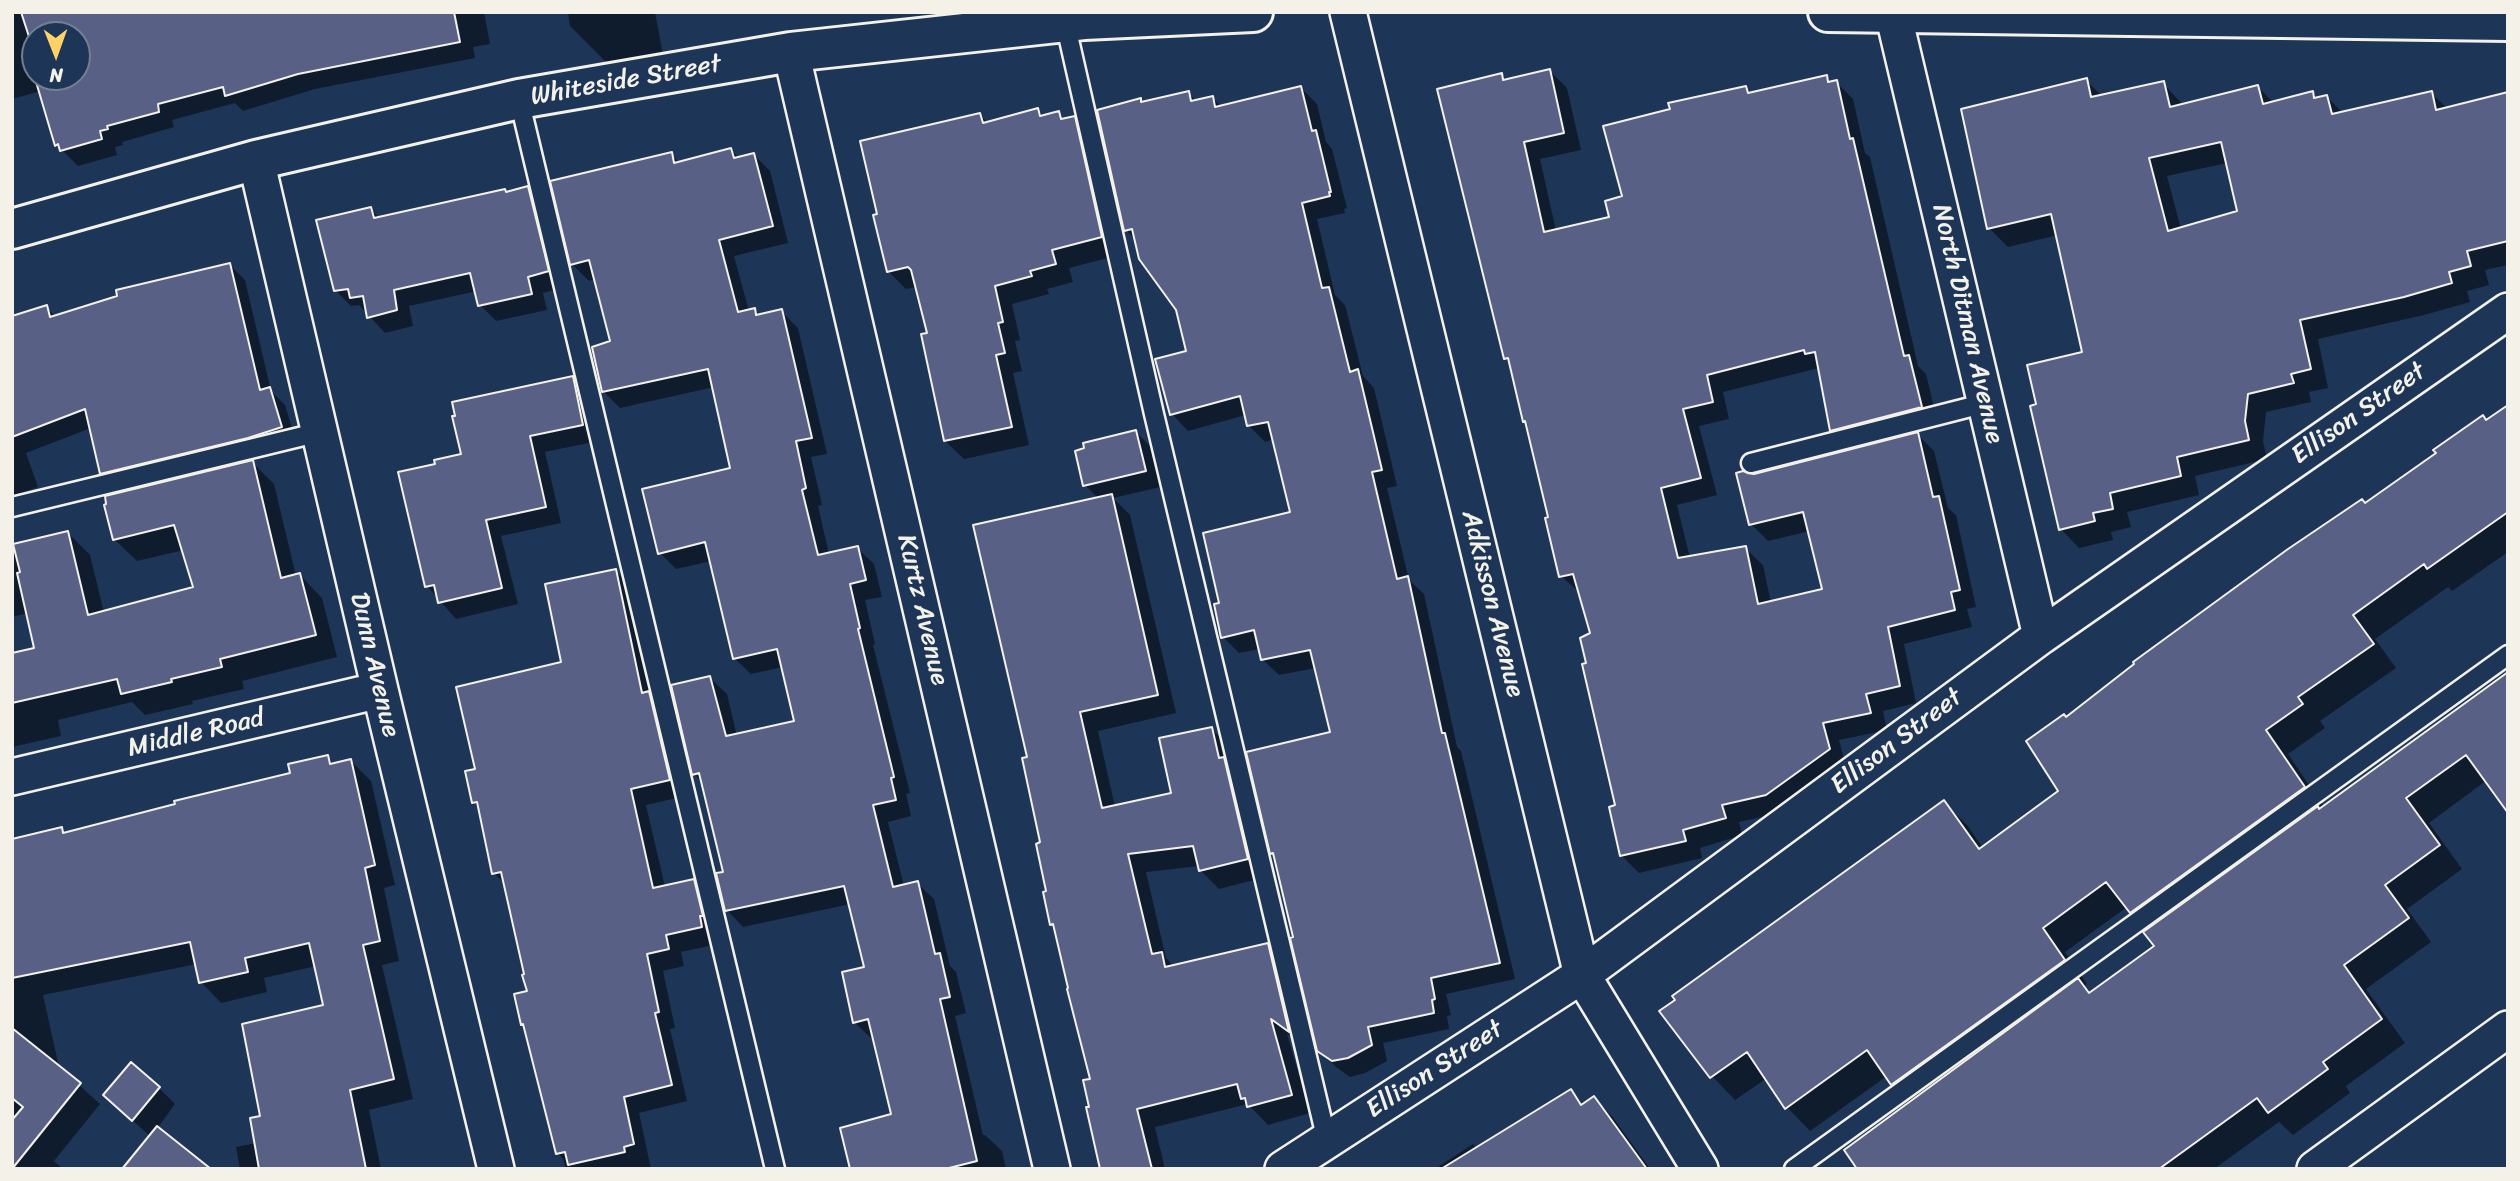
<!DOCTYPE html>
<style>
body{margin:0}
#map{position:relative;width:2520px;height:1181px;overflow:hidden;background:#1d3557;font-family:Sriracha,sans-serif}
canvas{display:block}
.frame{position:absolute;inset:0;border:14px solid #f4f1e8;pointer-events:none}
.north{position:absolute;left:21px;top:21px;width:70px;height:70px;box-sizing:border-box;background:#1d3557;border:2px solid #738091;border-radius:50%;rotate:179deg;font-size:19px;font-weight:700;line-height:28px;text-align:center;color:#f4f1e8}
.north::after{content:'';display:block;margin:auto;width:24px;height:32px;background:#ffd166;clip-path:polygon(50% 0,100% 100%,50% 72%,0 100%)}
</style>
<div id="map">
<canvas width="2520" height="1181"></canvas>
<div class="frame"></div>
<div class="north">N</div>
</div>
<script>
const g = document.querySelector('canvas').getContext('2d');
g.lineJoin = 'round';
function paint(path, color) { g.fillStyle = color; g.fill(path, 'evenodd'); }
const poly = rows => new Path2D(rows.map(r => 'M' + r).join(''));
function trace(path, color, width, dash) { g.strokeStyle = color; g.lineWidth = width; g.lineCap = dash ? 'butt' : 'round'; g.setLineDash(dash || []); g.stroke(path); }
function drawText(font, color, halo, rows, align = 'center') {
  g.font = font + ' Sriracha,sans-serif'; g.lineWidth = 6; g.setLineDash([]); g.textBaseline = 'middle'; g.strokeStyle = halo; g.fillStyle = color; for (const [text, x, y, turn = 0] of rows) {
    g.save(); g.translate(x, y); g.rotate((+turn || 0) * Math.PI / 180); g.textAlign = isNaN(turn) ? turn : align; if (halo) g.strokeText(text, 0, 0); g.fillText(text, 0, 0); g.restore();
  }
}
const shadow = poly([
 [12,12,484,12,490,44,473,47,475,58,315,89,243,111,235,103,172,120,174,127,122,142,123,145,115,147,117,155,78,166,57,145,41,91,12,99],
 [35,35,77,35,77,77,35,77],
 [568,12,655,12,663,55,610,66,570,26],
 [1550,71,1567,88,1581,150,1540,159,1556,231,1611,218,1624,198,1746,88,1753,94,1826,77,1832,83,1836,82,1853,99,1865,153,1870,157,1918,366,1926,374,1938,424,1849,447,1832,430,1819,368,1723,392,1729,419,1699,426,1717,495,1677,505,1690,558,1745,548,1763,565,1771,603,1824,591,1810,531,1768,541,1751,524,1754,476,1917,434,1934,451,1948,508,1956,515,1976,607,1967,609,1972,627,1904,644,1916,703,1883,711,1887,730,1839,740,1846,767,1784,812,1739,822,1742,835,1700,848,1702,858,1639,873,1622,856,1617,807,1588,664,1592,634,1580,593,1561,576,1550,519,1528,425,1524,421,1511,364,1505,358,1501,75,1507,81],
 [2086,80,2103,97,2163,83,2183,105,2258,87,2274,103,2313,93,2318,99,2327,97,2343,113,2431,93,2448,109,2508,94,2508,265,2485,270,2489,285,2467,291,2470,302,2424,315,2318,339,2328,388,2309,392,2311,402,2266,412,2263,441,2267,459,2195,476,2199,495,2127,512,2131,527,2111,532,2113,540,2079,548,2061,529,2038,406,2084,353,2058,235,2008,247,1989,228],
 [2227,163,2239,212,2181,229,2167,176],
 [1301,88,1317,104,1326,142,1332,149,1347,208,1344,209,1345,213,1317,219,1335,295,1345,305,1363,376,1374,388,1397,486,1387,488,1409,580,1424,594,1457,747,1461,751,1515,979,1446,994,1451,1015,1447,1016,1449,1029,1383,1043,1387,1061,1365,1073,1350,1077,1336,1067,1319,1050,1296,938,1276,857,1272,853,1332,733,1316,668,1279,675,1262,659,1260,649,1239,653,1223,637,1222,605,1292,513,1275,439,1265,442,1248,425,1246,415,1188,431,1172,414,1188,352,1177,309,1137,241,1126,230,1140,100,1143,103,1188,93,1197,101,1213,98,1222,107],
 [1038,110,1045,117,1058,113,1065,120,1074,117,1092,136,1119,255,1069,268,1073,282,1047,289,1049,294,1012,304,1020,340,1015,341,1022,371,1013,373,1029,445,964,459,945,441,930,334,917,287,906,289,888,271,879,215,980,115,989,124],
 [731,150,739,158,754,155,770,171,788,243,734,256,749,311,754,310,761,316,781,311,798,328,827,454,811,457,822,505,818,506,829,554,857,548,874,564,882,597,865,600,875,644,873,645,910,793,906,794,911,816,888,822,904,886,917,883,934,899,950,966,956,972,966,1013,955,1016,983,1135,985,1135,1002,1151,1006,1169,851,1169,893,1115,875,1038,871,1038,854,1022,866,968,850,904,743,927,727,910,725,873,703,783,694,774,710,678,727,694,737,736,796,722,783,667,751,674,734,658,711,561,676,569,660,553,732,470,714,387,620,408,603,391,612,342,595,279,589,281,572,264,671,154,680,163],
 [528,188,544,204,564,287,543,293,547,310,496,321,480,305,477,291,409,306,413,326,385,333,359,305,351,306,335,290,371,209,380,219,505,191,507,193],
 [230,265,245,280,271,391,285,405,296,442,117,488,101,473,91,428,26,453,38,487,12,496,12,317,46,307,56,317],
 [572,378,589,394,598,441,545,452,561,523,501,536,518,604,456,619,427,586,437,465,464,455],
 [2508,407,2508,552,2452,591,2448,587,2375,639,2396,668,2320,721,2325,728,2288,754,2324,807,2508,674,2487,780,2429,823,2462,869,2407,909,2431,942,2366,989,2405,1043,2346,1086,2350,1093,2293,1135,2279,1122,2214,1169,1860,1169,1911,1103,1887,1076,1810,1131,1787,1107,1767,1078,1735,1100,1712,1076,1943,802,1967,825,1983,848,2061,791,2066,719,2366,505],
 [2127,907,2149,930,2156,946,2091,994,2084,986,2087,984,2065,952],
 [1136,432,1152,448,1161,487,1113,498,1130,515,1176,713,1098,731,1115,807,1173,794,1212,729,1230,748,1266,877,1219,889,1200,870,1199,866,1146,872,1166,958,1174,967,1268,945,1286,963,1306,1047,1287,1034,1310,1113,1268,1125,1248,1104,1155,1127,1165,1169,1102,1169,1091,1108,1092,1080,1056,927,1052,924,1029,759,1099,499,1085,485],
 [252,462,274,484,296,576,300,575,322,598,337,657,242,681,244,689,192,701,193,704,145,715,132,702,58,720,61,736,12,747,12,655,37,649,28,613,12,617,12,546,68,533,90,555,104,613,195,589,184,550,137,561,114,539],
 [616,571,632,588,686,796,646,805,665,887,693,881,710,897,718,944,681,952,684,966,663,971,675,1028,670,1029,687,1101,639,1113,651,1169,566,1169,563,1159,557,1153,529,992,506,885,494,873,481,810,474,802,477,770,563,663],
 [327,757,335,765,351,761,371,781,395,885,384,888,399,961,382,965,413,1099,369,1110,381,1169,240,1169,236,1147,256,1143,262,1117,325,1006,316,966,264,978,267,992,221,1003,201,982,197,964,43,995,59,1067,100,1104,54,1161,63,1169,12,1169,12,840,61,829,66,834,292,774],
 [159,1088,175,1104,151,1137,122,1111],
 [1570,1091,1584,1105,1594,1098,1612,1116,1650,1169,1435,1169,1473,1144,1477,1149]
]);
const building = poly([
 [21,12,454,12,460,42,298,74,225,96,223,87,158,104,159,112,107,126,108,129,100,131,102,139,60,151,58,144,55,146,26,48,32,46,21,12],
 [35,35,77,35,77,77,35,77,35,35],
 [1550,69,1564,133,1524,142,1544,232,1609,217,1605,201,1622,196,1603,126,1670,109,1668,103,1746,86,1748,93,1827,75,1828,82,1837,80,1850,139,1853,138,1904,356,1909,355,1922,407,1830,431,1815,352,1805,354,1804,350,1707,375,1713,402,1683,409,1701,478,1661,488,1678,558,1746,546,1758,604,1822,589,1803,512,1749,525,1736,473,1743,471,1754,474,1918,432,1933,497,1939,496,1960,590,1951,592,1955,610,1888,627,1900,686,1866,694,1871,713,1823,723,1830,749,1766,795,1722,805,1726,818,1683,830,1686,841,1620,856,1609,807,1615,805,1582,664,1586,663,1580,638,1590,633,1573,574,1559,577,1545,518,1548,517,1525,421,1523,422,1508,358,1504,359,1437,89,1502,73,1503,80,1550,69],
 [2087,78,2091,97,2164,81,2170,107,2258,85,2263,104,2313,91,2314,98,2327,95,2332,114,2432,91,2436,110,2508,92,2508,241,2467,251,2471,266,2449,272,2452,283,2404,297,2300,320,2311,369,2291,374,2294,383,2248,394,2245,421,2249,440,2177,457,2181,476,2110,493,2113,509,2093,513,2095,521,2059,530,2030,406,2036,404,2027,365,2082,352,2051,214,1987,229,1961,109,2087,78],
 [2221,142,2237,211,2168,231,2149,158,2221,142],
 [1301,86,1312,131,1316,130,1331,192,1329,192,1330,196,1302,203,1322,288,1329,287,1350,372,1358,369,1382,470,1372,472,1397,579,1408,576,1442,733,1445,733,1500,963,1431,978,1435,999,1432,1000,1434,1013,1368,1027,1372,1045,1348,1058,1332,1061,1317,1051,1290,938,1293,937,1273,853,1270,854,1246,752,1330,732,1310,650,1261,660,1254,630,1221,638,1214,604,1219,603,1203,533,1290,512,1268,422,1247,426,1240,396,1170,415,1155,359,1186,351,1176,310,1139,259,1132,229,1124,231,1097,110,1141,98,1141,102,1189,91,1191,101,1213,96,1215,107,1301,86],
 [1038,108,1040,116,1059,111,1061,119,1075,116,1102,237,1052,250,1056,264,1030,271,1032,276,995,286,1003,322,998,323,1005,353,996,355,1012,427,944,441,921,334,927,333,911,270,908,267,887,272,873,215,877,214,860,141,980,113,983,123,1038,108],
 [731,148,734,158,754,153,773,226,719,240,738,312,755,308,756,315,782,309,812,438,796,441,806,488,802,490,818,555,858,546,866,580,850,584,860,628,858,629,894,777,891,778,896,800,873,805,893,887,918,881,935,954,940,953,950,997,940,999,977,1161,945,1169,850,1169,840,1128,891,1114,868,1019,853,1023,842,972,864,967,844,886,725,911,716,873,723,872,699,773,692,775,671,685,710,676,726,736,794,721,777,649,733,659,705,542,658,554,642,489,730,468,708,369,602,392,592,347,610,341,589,260,570,265,550,181,672,152,674,163,731,148],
 [528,186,549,271,528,277,532,294,478,306,470,273,394,290,397,310,367,318,363,296,350,298,348,289,334,291,316,220,371,207,374,218,505,189,506,192,528,186],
 [230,263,260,390,270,387,282,427,248,438,100,474,85,409,12,437,12,316,47,305,50,317,117,296,116,290,230,263],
 [573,376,583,425,530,436,546,507,486,520,502,588,438,603,434,585,425,587,398,472,435,464,434,460,461,454,452,416,455,416,452,402,573,376],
 [2508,405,2508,512,2427,569,2424,564,2353,615,2374,644,2298,697,2303,704,2266,730,2305,787,2130,913,2106,882,2043,928,2065,960,1891,1085,1867,1050,1785,1109,1747,1052,1710,1078,1659,1011,1675,1000,1672,996,1944,800,1979,849,2058,791,2026,741,2064,714,2066,717,2134,664,2133,662,2288,549,2362,499,2365,503,2436,453,2433,450,2483,415,2486,420,2508,405],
 [1136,430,1146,471,1083,486,1075,451,1084,448,1083,443,1136,430],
 [253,460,281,578,300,573,316,635,220,659,222,667,171,679,172,682,121,694,117,679,12,703,12,653,34,648,17,573,20,572,13,544,68,531,88,615,193,587,174,525,113,540,104,505,106,504,105,496,253,460],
 [1112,494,1158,695,1080,712,1102,808,1171,793,1159,738,1212,727,1219,758,1224,757,1248,859,1199,871,1193,846,1128,854,1152,954,1162,952,1165,967,1268,943,1289,1032,1271,1019,1292,1095,1247,1107,1245,1098,1241,1099,1237,1084,1137,1109,1152,1169,1100,1169,1086,1107,1089,1107,1083,1080,1090,1079,1067,989,1068,988,1053,924,1050,925,1043,892,1046,891,1036,844,1040,842,1022,758,1027,757,973,525,1112,494],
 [616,569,642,693,649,691,670,780,631,789,653,888,694,879,703,916,700,916,702,927,666,935,669,949,647,954,659,1012,655,1013,672,1085,624,1097,634,1144,624,1147,625,1152,568,1165,565,1152,556,1154,523,1024,521,1025,514,994,527,991,522,975,524,974,501,872,492,874,477,802,472,803,465,771,475,769,456,687,561,662,545,584,616,569],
 [2508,672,2508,813,2466,755,2406,798,2440,845,2385,885,2409,918,2344,965,2382,1019,2323,1062,2328,1069,2268,1113,2257,1098,2159,1169,1857,1169,1844,1150,2078,978,2089,993,2154,946,2143,932,2318,806,2319,809,2508,672],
 [328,755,330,764,351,759,375,865,365,868,380,941,363,945,394,1079,350,1090,366,1169,259,1169,250,1118,260,1116,242,1024,323,1005,309,943,245,958,248,972,199,983,190,942,12,978,12,839,62,827,63,833,175,804,174,801,290,773,288,764,328,755],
 [12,1028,81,1083,12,1169,12,1120,23,1107,12,1098,12,1028],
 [131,1062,160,1087,132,1121,103,1095,131,1062],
 [1571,1089,1581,1105,1594,1096,1647,1169,1441,1169,1571,1089],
 [157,1126,211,1169,122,1169,157,1126]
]);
const service = poly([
 [1065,22,1154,414,1327,1141],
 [519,99,775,1169],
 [1751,463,1986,403],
 [12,507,320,432],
 [1794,1169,2508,655]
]);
const minor = poly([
 [1348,12,1582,975,1700,1169],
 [1893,13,2041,636],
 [791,52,1052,1169],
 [256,160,380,690,496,1169],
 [12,777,380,690],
 [1283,1169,1582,975,2041,636,2508,311],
 [2315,1169,2508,1029]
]);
const tertiary = poly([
 [1828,12,2508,21],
 [12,229,256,160,519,99,791,52,1084,20,1253,12]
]);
const streetNames = [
 ["Whiteside Street",626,81,-10],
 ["North Ditman Avenue",1967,324,77],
 ["Ellison Street",2359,414,-35],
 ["Adkisson Avenue",1492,604,76],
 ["Kurtz Avenue",922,610,77],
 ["Dunn Avenue",374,665,77],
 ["Middle Road",196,734,-13],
 ["Ellison Street",1897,742,-37],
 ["Ellison Street",1435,1070,-33]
];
paint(shadow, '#0007');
paint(building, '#586086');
trace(building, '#f4f1e8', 2);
trace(service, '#f4f1e8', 23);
trace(minor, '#f4f1e8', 40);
trace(tertiary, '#f4f1e8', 44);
trace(service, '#1d3557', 18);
trace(minor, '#1d3557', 35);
trace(tertiary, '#1d3557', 38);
drawText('26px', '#f4f1e8', '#1d3557', streetNames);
</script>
